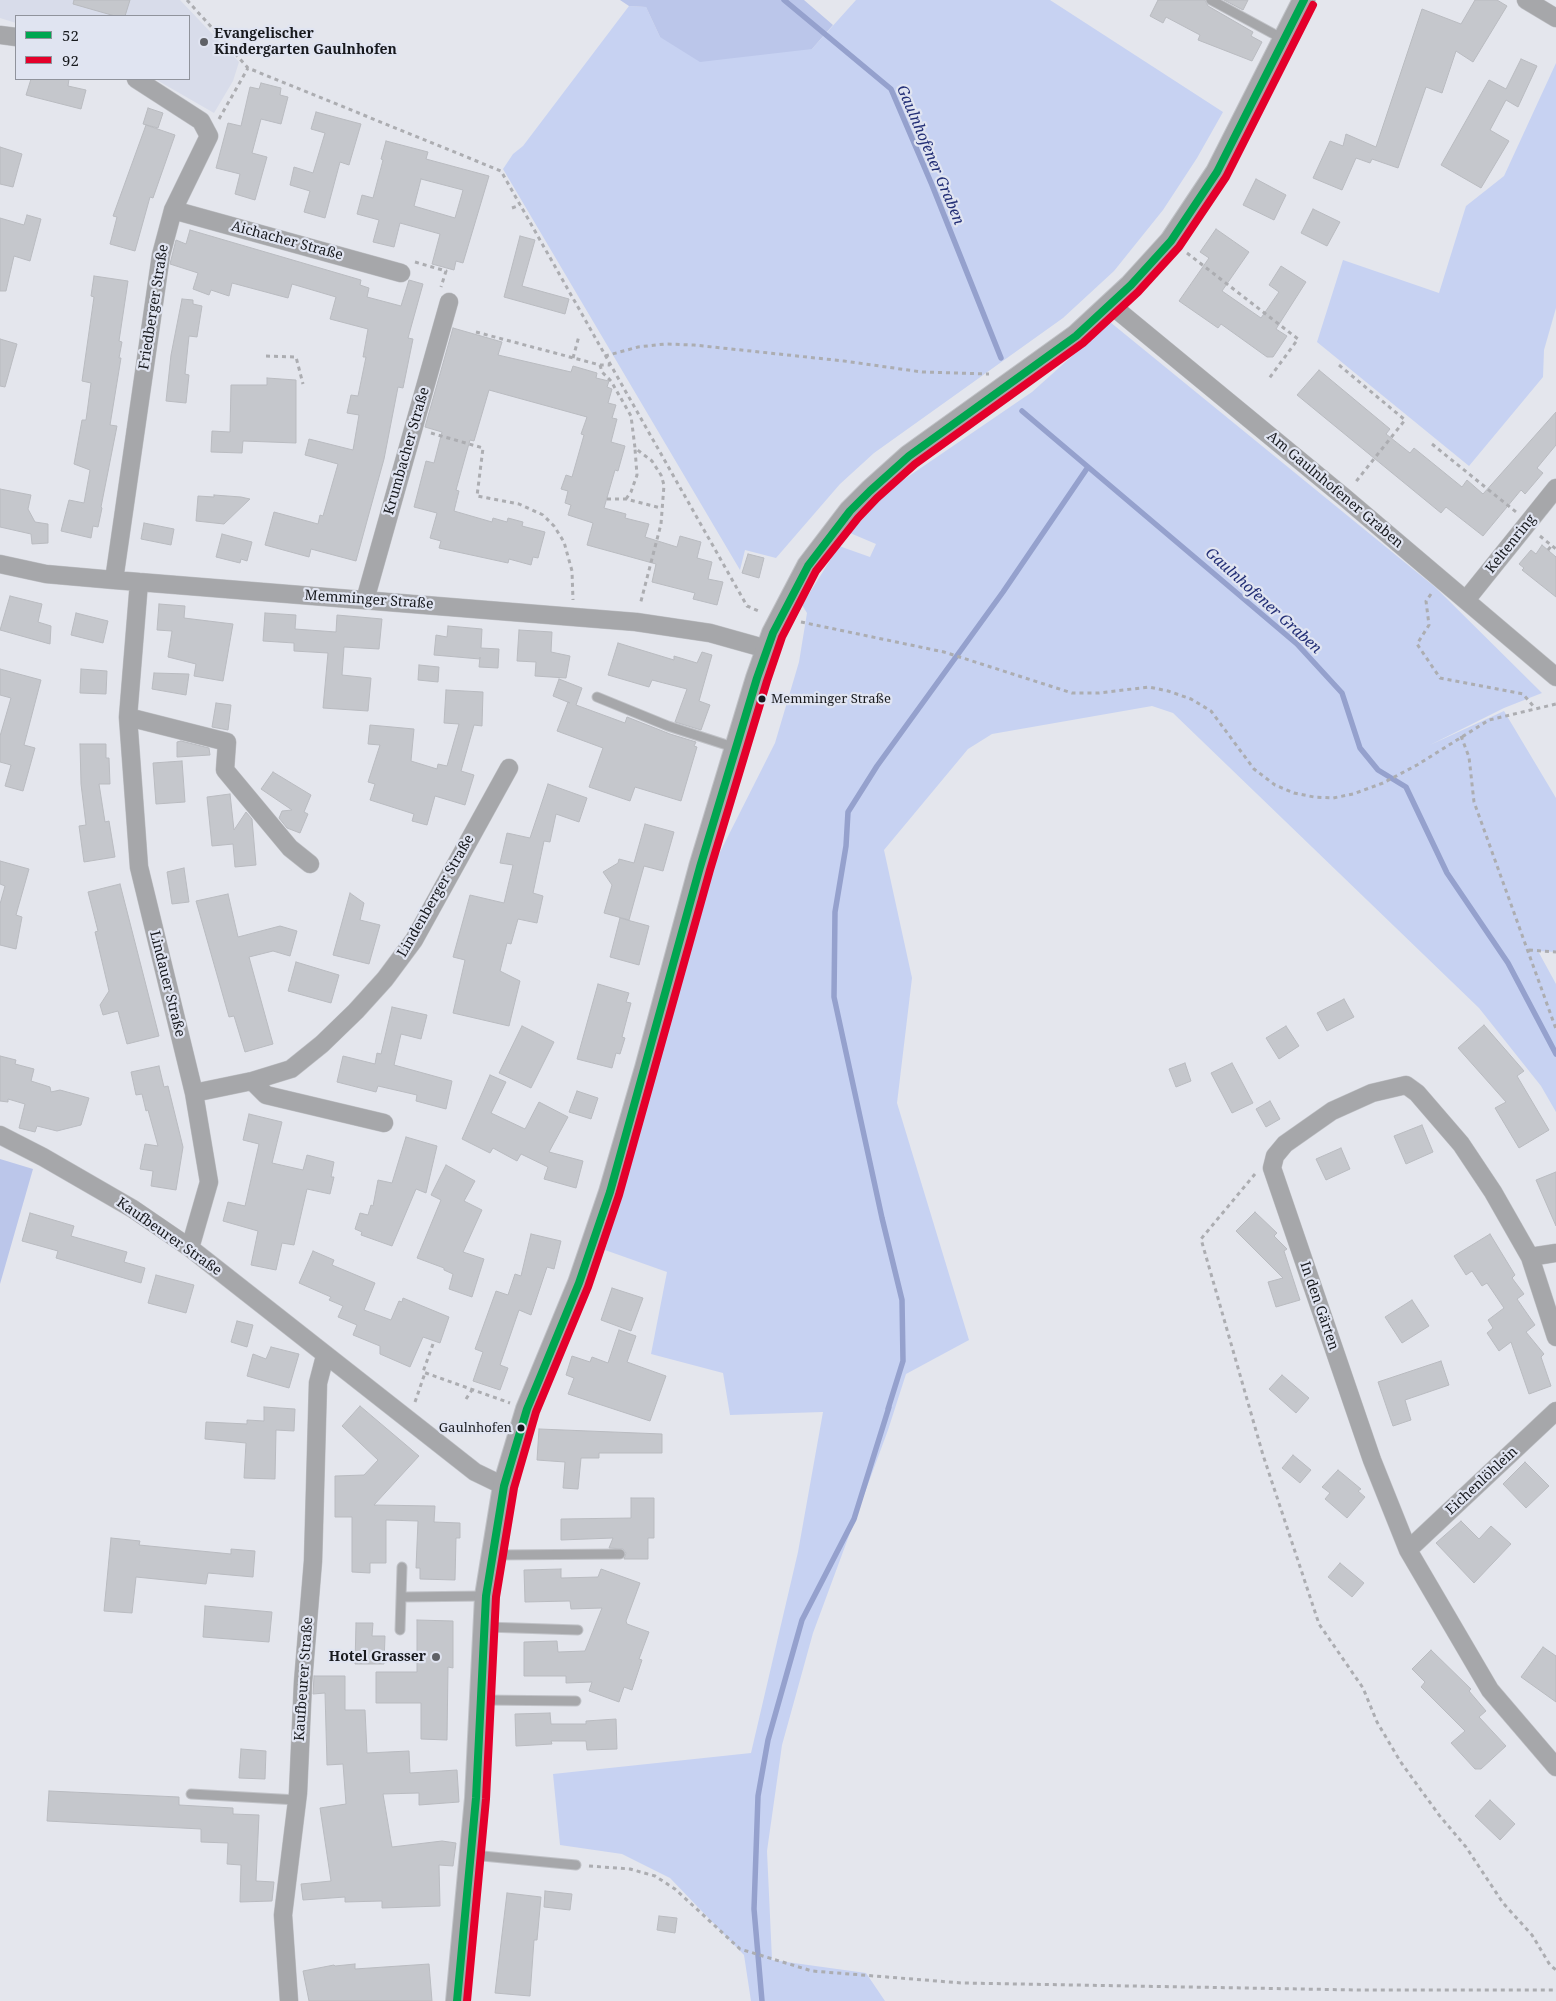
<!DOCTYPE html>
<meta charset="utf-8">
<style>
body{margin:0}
#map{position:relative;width:1556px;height:2001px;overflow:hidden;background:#e4e6ed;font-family:"Noto Serif",serif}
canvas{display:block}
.legend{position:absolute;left:15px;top:15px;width:175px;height:65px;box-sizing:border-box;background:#e0e4f1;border:1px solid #90939c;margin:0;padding:6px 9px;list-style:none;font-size:15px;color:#17191d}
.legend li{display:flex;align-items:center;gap:10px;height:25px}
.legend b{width:25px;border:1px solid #90939c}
</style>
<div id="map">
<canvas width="1556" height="2001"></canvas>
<ul class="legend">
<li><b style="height:6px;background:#00a651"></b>52</li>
<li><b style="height:6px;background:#e4002b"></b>92</li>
</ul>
</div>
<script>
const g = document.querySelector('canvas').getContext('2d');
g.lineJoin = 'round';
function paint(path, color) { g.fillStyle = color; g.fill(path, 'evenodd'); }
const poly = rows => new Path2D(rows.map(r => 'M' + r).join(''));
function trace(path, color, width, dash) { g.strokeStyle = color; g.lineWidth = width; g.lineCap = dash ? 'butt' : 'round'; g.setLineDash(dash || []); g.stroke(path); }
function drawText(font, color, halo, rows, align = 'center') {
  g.font = font + ' "Noto Serif",serif'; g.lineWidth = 4.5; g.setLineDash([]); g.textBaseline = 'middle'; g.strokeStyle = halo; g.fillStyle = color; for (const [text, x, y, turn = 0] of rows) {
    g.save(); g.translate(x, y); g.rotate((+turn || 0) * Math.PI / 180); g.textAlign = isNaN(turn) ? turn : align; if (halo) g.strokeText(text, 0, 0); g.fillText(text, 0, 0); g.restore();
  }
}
const built = poly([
 [0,0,180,0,239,62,233,81,214,113,155,79,189,79,189,16,16,16,16,23,0,18]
]);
const green = poly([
 [856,0,1050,0,1223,112,1197,158,1163,210,1114,271,1063,318,874,453,840,484,776,558,745,550,740,570,503,169,513,154,523,146,629,6,646,7,660,37,812,49],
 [1556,63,1556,308,1544,350,1543,377,1469,466,1317,342,1343,260,1439,293,1466,206,1504,176],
 [1110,322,1435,587,1542,693,1504,708,1430,745,1504,711,1556,798,1556,952,1538,951,1556,984,1556,1112,1541,1086,1479,1008,1173,713,1152,706,992,734,968,749,884,850,912,978,897,1103,969,1340,906,1374,888,1430,813,1633,782,1745,767,1851,772,1960,866,1973,885,2001,751,2001,744,1955,670,1878,622,1854,560,1845,553,1774,751,1753,798,1552,823,1412,730,1415,723,1373,651,1354,667,1272,605,1250,716,860,775,743,799,662,807,613,802,605,839,546,870,557,876,544,850,533,890,489,1032,392]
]);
const forest = poly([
 [620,0,804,0,833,25,812,49,700,62,660,37,646,7,629,6],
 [0,1159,33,1169,0,1284]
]);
const stream = poly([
 [784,0,891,89,932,185,1001,358],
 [1022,411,1297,644,1342,693,1360,748,1378,770,1406,787,1447,873,1508,963,1556,1054],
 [888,1409,903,1361,902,1300,882,1218,834,997,835,912,846,846,848,812,877,766,1003,592,1088,467],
 [762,2001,754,1909,758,1796,768,1740,802,1620,854,1519,889,1407]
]);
const building = poly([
 [74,0,130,0,125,16,115,16,73,4,74,0],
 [1158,0,1205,0,1208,6,1253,32,1251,36,1262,42,1252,61,1198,40,1200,35,1166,17,1163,23,1150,16,1158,0],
 [1224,0,1248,0,1243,10,1224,0],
 [1475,0,1497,0,1507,6,1473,62,1456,51,1442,93,1426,87,1398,168,1372,159,1370,163,1356,158,1342,190,1313,178,1330,141,1343,146,1346,134,1376,147,1422,9,1461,24,1475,0],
 [1521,59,1537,66,1518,107,1506,100,1490,130,1509,141,1481,188,1441,165,1489,80,1506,89,1521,59],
 [31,79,69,79,68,86,86,90,81,109,26,95,31,79],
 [261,83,281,88,280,95,288,97,281,124,261,119,252,153,267,157,255,200,235,194,240,174,216,168,228,123,241,126,250,87,259,89,261,83],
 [148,108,163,113,158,128,143,124,148,108],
 [316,112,361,124,349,165,340,162,325,218,304,212,310,191,290,185,294,167,313,173,325,133,311,129,316,112],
 [146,125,175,135,153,198,150,197,135,251,110,244,117,217,113,216,146,125],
 [386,141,428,152,426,159,489,176,463,263,456,261,454,270,432,264,440,234,400,223,394,247,373,242,379,220,357,214,362,195,373,198,383,160,381,159,386,141],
 [421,179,463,190,455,218,414,206,421,179],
 [0,147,22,154,13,187,0,184,0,147],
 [1256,179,1286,195,1274,220,1243,205,1256,179],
 [1313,209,1340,222,1327,246,1301,233,1313,209],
 [27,215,41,219,30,261,14,256,6,291,0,291,0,218,24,225,27,215],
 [1216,229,1249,252,1222,291,1261,318,1279,292,1269,285,1281,266,1306,282,1276,329,1287,336,1273,357,1267,357,1221,324,1218,328,1179,301,1209,258,1200,252,1216,229],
 [190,230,361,280,360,285,369,288,367,297,401,306,409,280,423,284,408,338,413,339,403,388,398,387,384,459,356,561,311,549,309,557,265,545,274,512,318,524,320,515,323,516,338,464,305,455,309,439,353,450,359,415,347,413,351,395,358,396,366,357,363,357,368,329,330,319,336,297,292,284,288,298,232,283,229,296,211,290,209,295,193,289,198,273,170,264,176,240,186,244,190,230],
 [520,236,535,240,522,286,569,299,565,314,504,297,520,236],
 [94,276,128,281,119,341,122,342,119,358,121,358,110,425,117,426,101,507,102,508,98,527,93,526,91,538,61,531,69,500,84,503,90,470,74,464,82,420,86,420,91,383,82,381,94,297,91,296,94,276],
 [182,299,193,300,193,304,202,306,197,337,189,336,185,374,189,375,186,403,166,401,171,355,182,299],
 [453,328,502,342,498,355,571,372,573,366,597,373,596,378,609,381,607,387,612,389,608,403,616,405,612,418,617,419,611,442,625,446,618,471,615,470,604,508,626,514,625,518,649,524,645,537,677,547,680,536,701,542,697,558,712,562,708,579,723,582,717,605,693,599,695,593,652,582,656,564,587,545,593,523,568,515,571,505,565,503,568,491,561,489,566,475,572,477,584,435,581,434,587,417,489,390,474,441,470,440,456,490,459,491,454,511,492,522,493,518,507,522,508,518,523,522,522,526,545,532,538,558,533,557,531,565,509,559,508,563,439,548,441,541,430,538,437,513,414,507,426,461,434,463,442,432,425,427,453,328],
 [0,339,17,344,5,387,0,386,0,339],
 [1319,370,1390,429,1386,434,1410,453,1414,448,1462,487,1467,480,1483,494,1556,412,1556,445,1537,468,1543,473,1525,494,1521,490,1483,536,1446,507,1441,513,1297,395,1319,370],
 [267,378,296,380,296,443,243,441,242,453,211,452,212,431,230,432,231,385,267,385,267,378],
 [0,489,31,495,28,509,35,522,48,524,48,543,32,544,31,534,0,527,0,489],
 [214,495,241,497,250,499,224,524,196,521,198,496,214,497,214,495],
 [144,523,174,529,171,545,141,539,144,523],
 [222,534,252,542,247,561,241,559,240,563,216,557,222,534],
 [1542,545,1556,557,1556,597,1522,570,1524,568,1519,564,1531,550,1536,554,1542,545],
 [748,554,764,558,759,578,742,573,748,554],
 [10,596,42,604,38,622,51,626,50,644,0,630,10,596],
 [159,604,185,606,184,618,233,624,223,681,194,676,196,664,168,657,172,631,157,630,159,604],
 [76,613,108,621,103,643,71,635,76,613],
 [265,613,296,615,295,629,336,632,337,615,382,619,379,649,344,647,342,675,371,678,368,711,323,708,328,653,294,651,294,643,263,641,265,613],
 [448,626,482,629,481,648,499,649,498,668,479,667,480,657,480,659,434,655,436,635,447,637,448,626],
 [519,630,552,632,551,652,570,656,566,678,535,676,536,662,517,661,519,630],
 [618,643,674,660,674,656,697,663,702,652,712,655,699,701,710,705,701,730,675,722,687,689,652,680,649,687,608,675,618,643],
 [419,665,439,667,438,682,418,680,419,665],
 [0,669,41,680,24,745,35,748,23,791,5,786,11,765,0,762,0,736,11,698,0,695,0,669],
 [81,669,107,671,106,694,80,693,81,669],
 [154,673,189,674,186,695,152,689,154,673],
 [559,679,582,688,576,705,625,723,627,717,670,734,696,742,694,746,697,747,681,801,635,787,630,801,589,787,603,748,557,731,568,702,570,703,553,696,559,679],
 [446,690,483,692,482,726,474,725,461,771,474,775,465,805,435,796,427,825,412,821,414,814,370,800,375,784,368,782,380,745,368,744,370,725,414,729,411,761,437,769,438,764,447,766,459,724,444,723,446,690],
 [216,703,231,705,228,730,212,727,216,703],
 [181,741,209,748,210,755,177,757,177,742,181,741],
 [80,744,106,744,106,758,109,758,110,784,99,784,105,822,109,821,115,857,84,862,79,826,86,825,81,784,80,744],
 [182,761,185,802,156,804,153,763,182,761],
 [273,772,311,795,304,812,308,814,300,833,287,828,279,818,282,811,292,810,261,789,273,772],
 [548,784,587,798,579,822,556,814,550,842,544,841,533,893,543,896,537,923,518,919,511,944,507,943,500,971,520,981,509,1026,453,1013,465,960,453,957,470,895,504,903,513,865,500,863,507,833,530,838,548,784],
 [230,794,234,830,246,812,252,819,256,865,235,867,233,844,212,846,207,797,230,794],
 [645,824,674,832,663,871,644,866,629,920,604,913,612,885,603,872,618,863,619,859,634,863,645,824],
 [0,861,29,869,16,915,22,917,16,949,0,945,0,904,5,886,0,884,0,861],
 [184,868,189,902,172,904,167,872,184,868],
 [120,884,159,1036,127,1044,118,1011,103,1015,100,1005,109,991,95,932,98,931,88,892,120,884],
 [350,893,364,903,360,920,380,925,369,964,333,955,350,893],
 [228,894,238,937,280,926,297,931,290,956,273,951,249,957,273,1044,245,1052,234,1016,229,1017,196,901,228,894],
 [620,918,649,926,639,965,610,957,620,918],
 [296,962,339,975,331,1003,288,991,296,962],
 [598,984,629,993,626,1002,631,1003,622,1037,625,1038,620,1054,616,1053,612,1068,577,1059,598,984],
 [1344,999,1354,1017,1327,1031,1317,1013,1344,999],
 [392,1007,427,1015,421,1039,401,1034,394,1065,452,1081,446,1109,416,1101,417,1095,378,1086,376,1092,337,1082,343,1056,375,1064,377,1053,381,1054,392,1007],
 [1484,1025,1524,1071,1517,1076,1549,1130,1519,1148,1495,1108,1506,1102,1458,1048,1484,1025],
 [522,1026,554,1042,531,1088,499,1073,522,1026],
 [1286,1026,1299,1046,1279,1059,1266,1038,1286,1026],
 [0,1056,16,1060,15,1064,34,1069,31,1081,50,1087,51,1092,60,1090,89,1098,81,1125,57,1131,37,1126,35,1132,19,1128,25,1104,8,1099,8,1102,0,1101,0,1056],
 [1185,1063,1191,1081,1176,1087,1169,1069,1185,1063],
 [1232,1063,1253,1103,1232,1113,1211,1073,1232,1063],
 [159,1066,164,1087,168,1086,183,1147,176,1190,151,1186,153,1171,140,1169,145,1144,158,1146,148,1110,146,1111,142,1094,136,1095,131,1072,159,1066],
 [490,1075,506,1082,491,1113,525,1129,539,1102,568,1117,549,1152,583,1161,576,1188,544,1179,548,1167,521,1154,517,1161,493,1148,490,1153,462,1139,490,1075],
 [577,1091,598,1098,591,1119,569,1112,577,1091],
 [1270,1101,1280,1119,1266,1127,1256,1109,1270,1101],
 [249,1114,282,1122,272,1163,303,1170,307,1155,334,1162,331,1177,334,1177,330,1194,307,1189,294,1245,282,1243,276,1270,251,1265,258,1231,223,1221,228,1202,245,1206,259,1144,243,1140,249,1114],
 [1422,1125,1433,1152,1406,1164,1394,1136,1422,1125],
 [406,1137,437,1146,426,1193,416,1189,392,1246,361,1235,362,1232,355,1229,360,1213,368,1215,371,1205,373,1206,378,1180,392,1183,406,1137],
 [1341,1148,1350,1169,1326,1180,1316,1159,1341,1148],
 [446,1165,475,1181,464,1201,482,1210,463,1252,484,1259,472,1297,449,1289,453,1274,444,1270,444,1268,417,1258,441,1200,431,1195,446,1165],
 [1556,1172,1556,1226,1536,1180,1556,1172],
 [1255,1212,1277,1233,1274,1236,1287,1249,1284,1251,1300,1300,1276,1307,1268,1282,1283,1278,1236,1231,1255,1212],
 [30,1213,74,1226,71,1236,127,1252,124,1262,145,1268,141,1283,56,1258,58,1251,22,1241,30,1213],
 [531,1234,561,1241,554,1269,547,1267,531,1315,519,1310,500,1365,508,1368,500,1390,473,1381,483,1352,475,1349,496,1291,508,1295,515,1274,521,1276,531,1234],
 [1490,1234,1515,1275,1512,1278,1524,1294,1517,1299,1535,1325,1526,1332,1544,1354,1541,1357,1551,1386,1529,1394,1511,1342,1499,1351,1487,1333,1493,1328,1488,1320,1504,1308,1487,1283,1482,1286,1472,1271,1466,1275,1454,1256,1490,1234],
 [313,1251,334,1260,332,1265,375,1283,364,1310,391,1320,399,1301,402,1302,403,1298,449,1317,440,1343,423,1337,410,1367,380,1354,380,1346,353,1335,357,1325,338,1317,343,1306,329,1300,331,1297,299,1283,313,1251],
 [156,1275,194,1285,186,1313,148,1303,156,1275],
 [612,1288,643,1298,631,1331,601,1320,612,1288],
 [1412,1300,1429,1326,1402,1343,1385,1317,1412,1300],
 [237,1321,253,1325,247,1347,231,1342,237,1321],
 [619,1330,636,1336,627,1362,666,1376,650,1421,568,1394,574,1378,566,1375,572,1356,590,1362,592,1357,608,1363,619,1330],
 [271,1347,299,1354,289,1388,247,1376,253,1354,266,1359,271,1347],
 [1441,1361,1449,1385,1405,1400,1411,1420,1393,1426,1378,1382,1441,1361],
 [1282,1375,1309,1398,1296,1413,1269,1389,1282,1375],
 [360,1406,419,1456,374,1505,435,1506,434,1522,460,1523,460,1538,456,1538,455,1580,420,1579,420,1568,416,1568,418,1521,386,1520,386,1563,370,1563,370,1573,352,1572,352,1517,335,1517,335,1476,364,1475,378,1460,342,1426,360,1406],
 [264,1407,295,1409,294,1431,276,1430,275,1479,244,1478,246,1443,205,1439,206,1422,247,1424,247,1420,264,1421,264,1407],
 [539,1429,662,1434,662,1453,599,1453,599,1458,581,1458,578,1489,563,1488,565,1462,537,1460,539,1429],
 [1293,1455,1311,1470,1300,1483,1282,1468,1293,1455],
 [1525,1462,1549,1486,1526,1508,1503,1484,1525,1462],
 [1338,1470,1361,1489,1358,1491,1365,1497,1347,1518,1325,1499,1330,1493,1322,1487,1338,1470],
 [631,1498,654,1498,654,1538,648,1538,648,1559,624,1559,626,1553,623,1549,609,1548,613,1538,561,1540,561,1519,631,1518,631,1498],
 [1461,1521,1479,1539,1491,1526,1511,1544,1474,1583,1436,1543,1461,1521],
 [111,1538,140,1541,139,1545,231,1554,231,1549,255,1551,253,1577,208,1573,206,1584,136,1577,132,1613,104,1611,111,1538],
 [1340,1563,1364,1583,1352,1597,1328,1577,1340,1563],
 [561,1569,561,1578,598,1577,601,1569,640,1583,626,1621,627,1624,649,1632,639,1659,642,1660,632,1690,624,1687,619,1702,589,1691,592,1682,566,1683,566,1676,524,1676,524,1642,557,1641,558,1652,585,1651,602,1608,571,1609,570,1601,525,1602,524,1570,561,1569],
 [205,1606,272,1612,269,1642,203,1637,205,1606],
 [417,1620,453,1621,453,1668,448,1667,447,1740,421,1739,421,1703,376,1703,376,1672,417,1672,417,1620],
 [356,1623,373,1623,372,1636,385,1636,384,1664,355,1664,356,1623],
 [1543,1647,1556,1656,1556,1702,1521,1677,1543,1647],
 [1431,1650,1471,1689,1469,1691,1486,1711,1479,1717,1506,1746,1481,1769,1475,1769,1451,1743,1465,1731,1421,1687,1425,1682,1412,1669,1431,1650],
 [314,1676,345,1676,345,1710,365,1710,367,1753,409,1751,410,1773,457,1770,459,1802,419,1805,419,1793,383,1794,392,1847,442,1841,456,1843,453,1866,439,1865,440,1906,382,1908,382,1901,345,1902,345,1897,303,1900,301,1884,331,1881,320,1808,346,1804,343,1764,327,1765,325,1693,313,1694,314,1676],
 [550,1713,551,1724,586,1724,586,1721,616,1719,617,1749,587,1750,586,1741,551,1741,552,1744,516,1746,515,1714,550,1713],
 [241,1749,266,1751,265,1779,239,1778,241,1749],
 [49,1791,179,1797,179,1805,233,1808,233,1814,259,1815,256,1881,274,1882,272,1901,240,1902,241,1865,227,1864,228,1843,201,1842,201,1829,47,1821,49,1791],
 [1490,1800,1515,1824,1500,1840,1475,1816,1490,1800],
 [545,1891,572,1894,570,1910,544,1907,545,1891],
 [507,1893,541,1897,537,1940,534,1940,530,1996,495,1993,507,1893],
 [659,1916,677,1918,675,1933,657,1930,659,1916],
 [355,1964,355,1969,429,1964,432,2001,309,2001,303,1971,334,1965,335,1966,355,1964]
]);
const path = poly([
 [187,0,248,68,501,171,747,606,761,612],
 [219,119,248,68],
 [512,208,520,205],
 [1187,253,1298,339,1268,380],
 [415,262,446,271,441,287],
 [476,332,600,365,610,365],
 [266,356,296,357,303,384],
 [605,356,638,347,665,344,694,345,844,361,922,372,989,374],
 [573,358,579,336],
 [600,365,602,372,611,381,631,416,635,448,652,461,661,475,664,485,661,524,640,605],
 [1339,365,1405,420,1354,484],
 [431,433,483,448,477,496,519,504,543,515,554,526,564,542,572,571,573,600],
 [1432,444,1516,512],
 [607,499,626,499,661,508],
 [626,499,631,492,637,475,635,449],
 [1540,536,1556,549],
 [1548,550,1552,545],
 [1431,594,1426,601,1429,625,1417,644,1440,678,1523,694,1534,707],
 [801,622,944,652,1072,693,1099,693,1149,687,1168,691,1191,699,1211,711,1254,769,1275,785,1294,793,1314,797,1333,798,1353,794,1383,783,1417,765,1489,720,1556,704],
 [1461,736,1469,757,1474,802,1556,1029],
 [1529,950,1556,952],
 [1255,1174,1201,1239,1263,1455,1319,1624,1363,1688,1377,1722,1400,1761,1439,1815,1466,1847,1503,1903,1532,1935,1550,1965,1556,1970],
 [433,1344,423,1372,510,1403],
 [466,1399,472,1390],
 [415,1402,425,1373],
 [589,1866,630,1869,655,1876,675,1889,740,1949,812,1971,962,1983,1357,1990,1556,1990]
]);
const service = poly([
 [1211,0,1283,39],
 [597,697,668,726,736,748],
 [494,1555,620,1554],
 [402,1597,485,1596],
 [486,1627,578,1630],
 [400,1630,402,1567],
 [481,1700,576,1701],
 [191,1794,297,1800],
 [472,1855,576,1865]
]);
const minor = poly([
 [1526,0,1556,18],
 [0,35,16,37],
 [173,210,401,273],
 [1111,305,1344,497,1556,677],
 [0,564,46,574,114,580,636,622,710,633,767,649],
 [114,580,161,255,173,210,209,136,201,121,136,79],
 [139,582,128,717,139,867,194,1093,209,1182,190,1248],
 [365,600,449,302],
 [1466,600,1556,488],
 [128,717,227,742,225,770,290,848,310,864],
 [252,1081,266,1095,384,1123],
 [194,1093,252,1081,291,1069,322,1044,356,1011,385,979,414,940,509,768],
 [0,1135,43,1157,133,1209,190,1248,475,1472,504,1486],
 [1530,1257,1556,1253],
 [1556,1337,1530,1257,1493,1192,1461,1144,1417,1093,1406,1085,1372,1093,1332,1111,1285,1144,1275,1156,1272,1168,1372,1460,1408,1550,1490,1690,1556,1767],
 [1408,1550,1556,1411],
 [289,2001,283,1915,298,1793,303,1682,313,1561,318,1383,325,1356]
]);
const tertiary = poly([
 [457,2001,476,1798,486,1596,504,1486,527,1409,579,1283,610,1192,646,1068,700,867,757,678,773,633,808,566,850,511,870,491,909,456,1076,336,1131,285,1171,241,1217,172,1304,0]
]);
const bus1 = poly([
 [457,2001,476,1798,486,1596,504,1486,527,1409,579,1283,610,1192,700,867,757,678,773,633,808,566,850,511,870,491,909,456,1076,336,1131,285,1171,241,1217,172,1304,0]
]);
const bus2 = poly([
 [467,2001,486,1799,496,1597,514,1488,536,1412,588,1287,619,1195,710,870,767,681,782,637,816,571,858,518,877,498,915,464,1083,343,1138,292,1179,247,1226,177,1313,5]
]);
const markers = [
 [204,42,5,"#5f6166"],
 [762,699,4.5,"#17191d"],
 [521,1428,4.5,"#17191d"],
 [436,1657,5,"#5f6166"]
];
const busNames = [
 ["Memminger Straße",771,699],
 ["Gaulnhofen",512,1428,"right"]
];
const poiNames = [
 ["Evangelischer",214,34],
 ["Kindergarten Gaulnhofen",214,50],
 ["Hotel Grasser",426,1657,"right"]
];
const streetNames = [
 ["Aichacher Straße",287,241,15],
 ["Friedberger Straße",154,307,-81],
 ["Krumbacher Straße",407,451,-74],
 ["Am Gaulnhofener Graben",1335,490,40],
 ["Keltenring",1511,544,-51],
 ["Memminger Straße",369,600,4],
 ["Lindenberger Straße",436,896,-60],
 ["Lindauer Straße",167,984,76],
 ["Kaufbeurer Straße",169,1237,35],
 ["In den Gärten",1319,1306,71],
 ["Eichenlöhlein",1482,1481,-43],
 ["Kaufbeurer Straße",304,1679,-86]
];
const waterNames = [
 ["Gaulnhofener Graben",930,155,67],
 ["Gaulnhofener Graben",1263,601,42]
];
paint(built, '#d8dcea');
paint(green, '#c7d2f2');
paint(forest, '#bbc6ea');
trace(stream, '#95a1cd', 5.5);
paint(building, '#c5c7cc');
trace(building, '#b9bbc0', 1);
trace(service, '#c0c2c7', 11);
trace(minor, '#c0c2c7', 19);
trace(tertiary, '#c0c2c7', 24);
trace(path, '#acadb1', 3, [4, 4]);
trace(service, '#a6a7aa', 9);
trace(minor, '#a6a7aa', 18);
trace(tertiary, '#a6a7aa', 22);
trace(bus1, '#00a651', 8);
trace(bus2, '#e4002b', 8);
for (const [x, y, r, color] of markers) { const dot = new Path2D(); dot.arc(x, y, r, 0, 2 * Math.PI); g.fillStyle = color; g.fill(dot); trace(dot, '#e0e4f1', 2); }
drawText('13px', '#17191d', '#e0e4f1', busNames, 'left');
drawText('bold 14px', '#17191d', '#e0e4f1', poiNames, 'left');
drawText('14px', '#17191d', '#e0e4f1', streetNames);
drawText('italic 15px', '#232f76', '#e0e4f1', waterNames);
</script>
